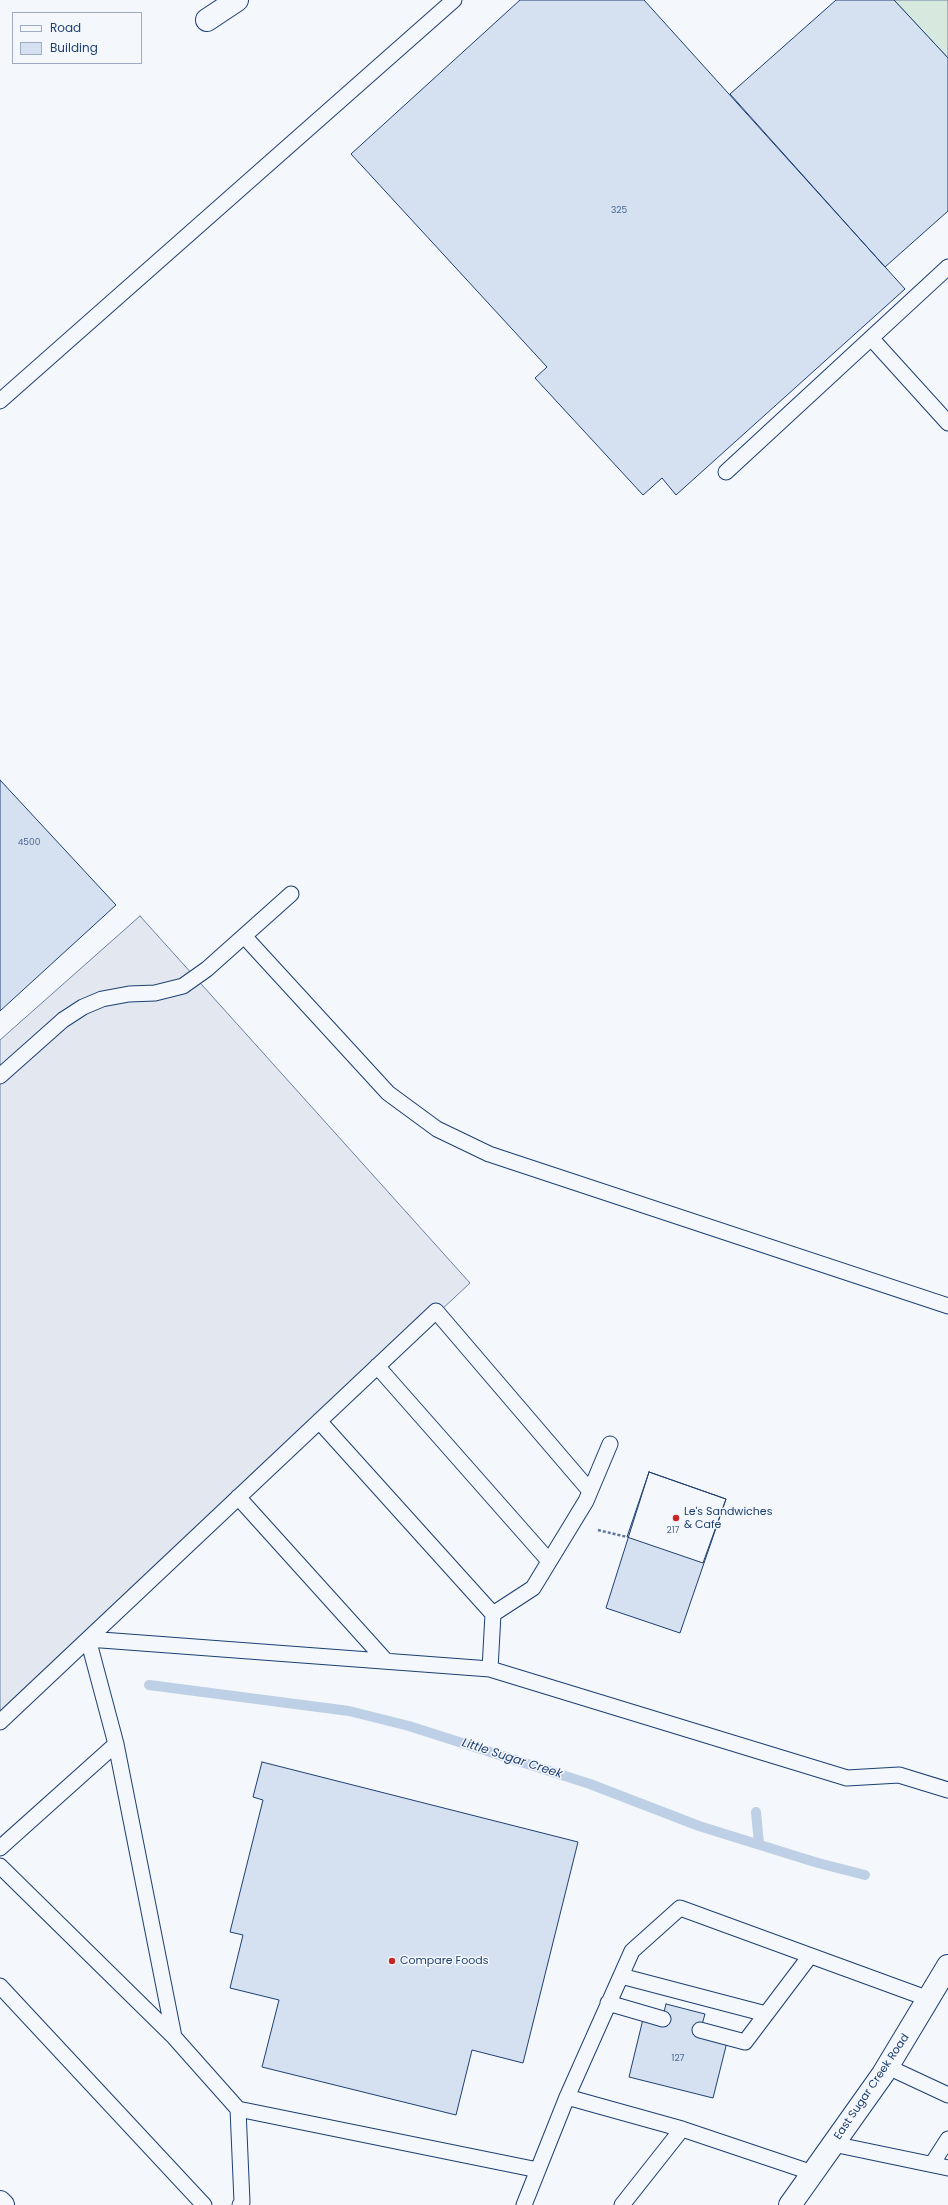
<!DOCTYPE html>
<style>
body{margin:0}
#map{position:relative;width:948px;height:2205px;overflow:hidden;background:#f4f7fb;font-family:Poppins,sans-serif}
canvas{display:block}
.legend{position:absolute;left:12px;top:12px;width:130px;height:52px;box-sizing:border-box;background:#f4f7fb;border:1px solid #9eadc5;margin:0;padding:5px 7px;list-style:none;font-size:12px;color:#1d3f73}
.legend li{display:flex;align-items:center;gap:8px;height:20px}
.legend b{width:20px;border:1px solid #9eadc5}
</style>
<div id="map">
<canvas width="948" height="2205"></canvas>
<ul class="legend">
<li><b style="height:5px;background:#f4f7fb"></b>Road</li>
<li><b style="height:11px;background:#d5e0f0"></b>Building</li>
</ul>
</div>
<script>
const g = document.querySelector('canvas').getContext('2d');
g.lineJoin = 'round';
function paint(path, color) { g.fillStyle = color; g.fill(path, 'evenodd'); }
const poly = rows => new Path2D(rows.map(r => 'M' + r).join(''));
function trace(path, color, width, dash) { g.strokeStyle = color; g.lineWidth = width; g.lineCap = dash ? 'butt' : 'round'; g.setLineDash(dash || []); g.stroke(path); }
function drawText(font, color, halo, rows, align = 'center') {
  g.font = font + ' Poppins,sans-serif'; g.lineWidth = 3; g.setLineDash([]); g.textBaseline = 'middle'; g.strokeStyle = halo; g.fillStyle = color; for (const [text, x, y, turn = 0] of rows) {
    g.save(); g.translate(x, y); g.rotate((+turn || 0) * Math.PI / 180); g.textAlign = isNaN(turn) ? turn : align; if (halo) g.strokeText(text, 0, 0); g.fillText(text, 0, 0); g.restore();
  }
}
const green = poly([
 [894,0,948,0,948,58,894,0]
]);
const parking = poly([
 [140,916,470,1283,0,1722,0,1040,140,916]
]);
const stream = poly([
 [149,1685,349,1711,409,1726,590,1784,699,1826,818,1863,865,1875],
 [756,1812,759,1844]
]);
const building = poly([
 [520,0,644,0,905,289,676,495,662,478,643,495,535,378,547,367,351,154,520,0],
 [836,0,894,0,948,58,948,211,885,267,730,94,836,0],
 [0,780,116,905,0,1011,0,780],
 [649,1472,726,1499,680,1633,606,1608,649,1472],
 [649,1472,726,1499,703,1563,627,1537,649,1472],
 [262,1762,578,1842,523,2063,472,2050,456,2115,262,2067,279,2000,230,1988,243,1935,230,1932,263,1800,253,1797,262,1762],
 [666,2004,705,2014,699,2035,727,2042,713,2098,629,2077,643,2019,661,2024,666,2004]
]);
const path = poly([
 [598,1530,627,1537]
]);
const service = poly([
 [871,338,948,423],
 [0,401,454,0],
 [726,472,948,267],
 [244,936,388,1093,437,1129,489,1154,948,1306],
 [0,1076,63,1020,83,1007,102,999,129,994,155,993,183,986,207,969,291,894],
 [377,1366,549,1561],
 [319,1421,493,1614,490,1669],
 [238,1497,386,1661],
 [493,1614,533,1588,586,1501,610,1444],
 [0,1722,436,1311,590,1491],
 [0,1848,116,1744],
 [0,1866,174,2037,238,2109,538,2170],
 [621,1976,766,2014],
 [0,1986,204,2205],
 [608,2003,663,2019],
 [700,2030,745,2042,810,1956],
 [174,2037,116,1744,88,1639,490,1669,847,1778,899,1775,948,1790],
 [888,2067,948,2095],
 [238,2109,242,2202,240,2205],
 [682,2129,813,2173],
 [833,2144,948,2168],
 [932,2164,948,2139],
 [524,2205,567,2097],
 [622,2205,682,2129,567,2097,632,1951,680,1908,929,1999]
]);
const minor = poly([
 [207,20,237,0]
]);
const primary = poly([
 [0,2202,3,2205],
 [790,2205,883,2074,948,1966]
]);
const markers = [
 [676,1518,4,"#c62828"],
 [392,1961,4,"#c62828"]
];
const numberNames = [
 ["325",619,211],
 ["4500",29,843],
 ["217",673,1531],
 ["127",678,2059]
];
const poiNames = [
 ["Le's Sandwiches",684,1512],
 ["& Cafe",684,1525],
 ["Compare Foods",400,1961]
];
const streetNames = [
 ["East Sugar Creek Road",872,2087,-56]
];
const waterNames = [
 ["Little Sugar Creek",512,1759,18]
];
paint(green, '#d7e8df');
trace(green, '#687fa3', 1);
paint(parking, '#e3e8f0');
trace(parking, '#687fa3', 1);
trace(stream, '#bed0e5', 10);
paint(building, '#d5e0f0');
trace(building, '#1d3f73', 1);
trace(service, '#1d3f73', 17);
trace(minor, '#1d3f73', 24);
trace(primary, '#1d3f73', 24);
trace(path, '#5e769c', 2.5, [3, 2]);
trace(service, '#f4f7fb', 15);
trace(minor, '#f4f7fb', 22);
trace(primary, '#f4f7fb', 22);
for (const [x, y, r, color] of markers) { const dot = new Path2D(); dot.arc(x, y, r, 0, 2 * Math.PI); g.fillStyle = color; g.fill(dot); trace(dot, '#f4f7fb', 1.5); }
drawText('9px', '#4b6792', null, numberNames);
drawText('11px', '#1d3f73', '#f4f7fb', poiNames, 'left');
drawText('11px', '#1d3f73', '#f4f7fb', streetNames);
drawText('italic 12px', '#1d3f73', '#f4f7fb', waterNames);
</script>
